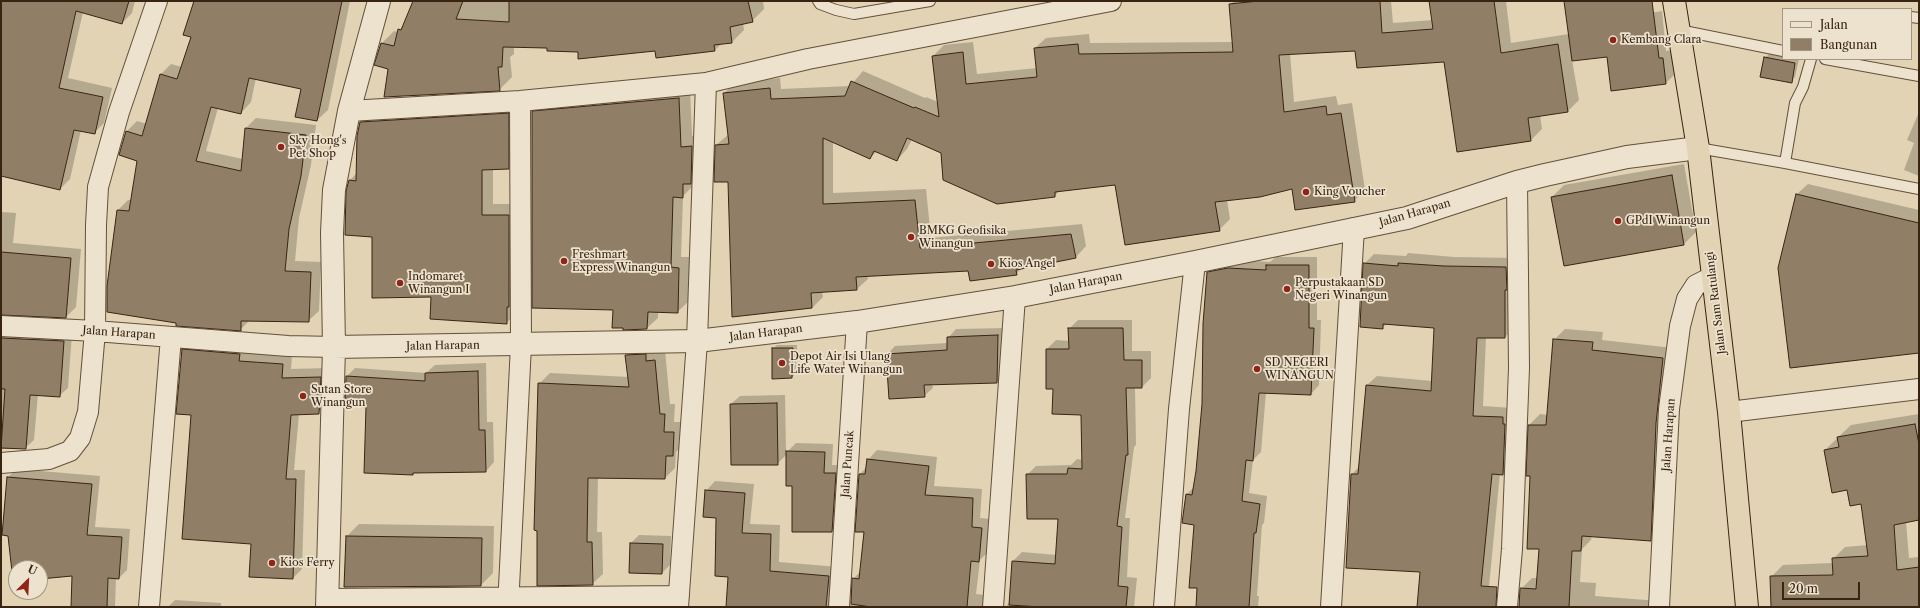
<!DOCTYPE html>
<style>
body{margin:0}
#map{position:relative;width:1920px;height:608px;overflow:hidden;background:#e1d3b3;font-family:"Libre Caslon Text",serif}
canvas{display:block}
.frame{position:absolute;inset:0;border:2px solid #392413;pointer-events:none}
.legend{position:absolute;left:1782px;top:8px;width:130px;height:52px;box-sizing:border-box;background:#ece2ce;border:1px solid #a49683;margin:0;padding:5px 7px;list-style:none;font-size:12px;color:#392413}
.legend li{display:flex;align-items:center;gap:8px;height:20px}
.legend b{width:20px;border:1px solid #a49683}
.north{position:absolute;left:8px;top:560px;width:40px;height:40px;box-sizing:border-box;background:#ece2ce;border:1px solid #a49683;border-radius:50%;rotate:24deg;font-size:11px;font-weight:700;line-height:16px;text-align:center;color:#392413}
.north::after{content:'';display:block;margin:auto;width:14px;height:18px;background:#8f2418;clip-path:polygon(50% 0,100% 100%,50% 72%,0 100%)}
.scale{position:absolute;left:1782px;top:582px;width:78px;height:18px;box-sizing:border-box;border:2px solid #392413;border-top:0;padding-left:5px;font-size:12px;line-height:14px;white-space:nowrap;color:#392413;-webkit-text-stroke:3px #ece2ce;paint-order:stroke}
</style>
<div id="map">
<canvas width="1920" height="608"></canvas>
<div class="frame"></div>
<ul class="legend">
<li><b style="height:5px;background:#ece2ce"></b>Jalan</li>
<li><b style="height:11px;background:#907f66"></b>Bangunan</li>
</ul>
<div class="north">U</div>
<div class="scale">20 m</div>
</div>
<script>
const g = document.querySelector('canvas').getContext('2d');
g.lineJoin = 'round';
function paint(path, color) { g.fillStyle = color; g.fill(path, 'evenodd'); }
const poly = rows => new Path2D(rows.map(r => 'M' + r).join(''));
function trace(path, color, width, dash) { g.strokeStyle = color; g.lineWidth = width; g.lineCap = dash ? 'butt' : 'round'; g.setLineDash(dash || []); g.stroke(path); }
function drawText(font, color, halo, rows, align = 'center') {
  g.font = font + ' "Libre Caslon Text",serif'; g.lineWidth = 3.5; g.setLineDash([]); g.textBaseline = 'middle'; g.strokeStyle = halo; g.fillStyle = color; for (const [text, x, y, turn = 0] of rows) {
    g.save(); g.translate(x, y); g.rotate((+turn || 0) * Math.PI / 180); g.textAlign = isNaN(turn) ? turn : align; if (halo) g.strokeText(text, 0, 0); g.fillText(text, 0, 0); g.restore();
  }
}
const shadow = poly([
 [1,1,135,1,132,13,122,23,83,12,68,78,112,88,104,123,94,133,81,130,70,179,60,189,1,175],
 [195,1,350,1,328,110,317,120,297,116,302,88,256,78,251,102,241,113,218,108,206,151,243,159,246,128,256,118,316,125,311,165,299,218,295,261,321,262,319,311,308,321,250,320,240,330,118,210,128,200,132,200,138,160,126,132,137,121,147,124,161,74,171,64,182,67,192,36],
 [414,1,763,1,764,9,752,21,743,23,744,30,732,42,722,43,715,50,657,57,656,50,579,51,514,46,514,54,510,57,512,77,499,90,389,68,381,44,394,31,398,32,405,24],
 [1234,1,1391,1,1393,23,1433,20,1430,1,1506,1,1511,43,1569,34,1565,1,1649,1,1651,13,1662,11,1666,51,1671,50,1674,75,1666,83,1612,90,1607,55,1572,60,1579,100,1568,111,1540,115,1542,129,1531,140,1458,151,1444,61,1356,50,1290,53,1294,102,1336,96,1338,105,1352,103,1365,190,1354,201,1293,188,1227,200,1230,219,1219,230,1116,184,1060,190,1055,196,912,139,907,149,897,160,877,151,870,158,833,142,833,193,926,189,931,238,1082,224,1086,246,1076,257,1022,268,1016,274,969,270,867,275,868,279,857,289,822,292,823,297,812,308,729,181,716,145,729,134,724,93,735,83,780,78,781,89,850,86,863,71,925,98,926,97,938,102,933,56,944,45,973,42,977,74,1037,68,1035,48,1046,38,1089,34,1090,43,1233,42,1230,5],
 [1769,54,1783,56,1783,59,1799,59,1795,77,1791,81,1765,58],
 [690,88,692,136,703,136,693,186,683,196,681,257,690,257,688,302,677,312,658,312,658,318,647,328,614,309,533,112,543,101],
 [520,102,520,157,508,168,493,169,493,204,520,204,518,312,506,323,432,296,373,236,349,181,357,173,361,122,372,111],
 [1919,112,1919,176,1904,170,1914,143,1907,140],
 [1684,164,1696,232,1684,244,1564,265,1552,197,1564,185],
 [1808,184,1919,210,1919,353,1797,194],
 [1,212,16,213,13,243,81,249,76,307,66,317,1,314],
 [1408,253,1454,257,1516,258,1515,327,1505,337,1486,337,1483,406,1512,408,1513,464,1503,474,1500,473,1487,607,1418,607,1421,571,1352,474,1360,466,1367,385,1377,376,1432,381,1435,328,1387,324,1382,328,1364,264,1374,254,1406,256],
 [1276,257,1317,257,1317,320,1321,320,1319,385,1311,394,1266,392,1261,452,1253,460,1249,493,1267,496,1264,523,1262,525,1257,596,1259,596,1258,607,1197,607,1198,587,1195,524,1187,494,1194,487,1197,471,1203,404,1208,273,1216,264,1237,260,1270,262],
 [1078,320,1132,320,1132,351,1151,351,1151,378,1142,387,1135,387,1136,445,1134,447,1125,518,1130,518,1127,577,1137,578,1134,607,1006,607,1010,601,1013,561,1022,552,1057,555,1059,518,1027,475,1036,466,1071,465,1077,459,1083,460,1082,414,1054,388,1047,349,1056,340,1070,341,1069,329],
 [1,326,72,333,68,388,59,396,38,394,34,440,25,448,1,449],
 [1006,328,1005,373,997,382,932,384,933,388,924,396,887,355,895,346,948,343,948,338,956,329],
 [1565,329,1603,332,1602,340,1673,348,1661,529,1650,540,1592,535,1591,540,1582,549,1580,582,1596,583,1595,596,1659,601,1662,607,1520,607,1521,589,1532,578,1538,578,1540,548,1531,475,1529,425,1540,414,1548,415,1554,340],
 [192,340,292,355,291,369,329,368,327,404,318,413,299,414,294,470,305,470,302,569,293,578,252,543,192,414,183,350],
 [637,345,665,350,670,404,675,404,674,422,684,422,683,445,676,452,675,468,665,478,598,477,597,532,602,532,603,574,592,584,539,384,550,373,629,377,626,355],
 [777,345,797,345,796,373,792,377,773,349],
 [486,363,487,422,493,422,494,462,486,471,415,472,413,474,347,376,355,368,426,373,435,365],
 [785,395,786,453,796,443,833,444,832,465,844,465,840,522,832,531,793,485,787,454,777,464,731,404,740,396],
 [1919,414,1919,519,1906,522,1909,558,1919,557,1919,607,1772,607,1771,577,1783,565,1833,563,1833,559,1845,547,1868,545,1862,503,1848,489,1825,450,1851,425],
 [877,450,937,457,934,486,982,489,980,518,990,519,988,552,980,560,976,594,984,595,983,607,850,607,853,579,861,571,865,531,860,474,867,467,868,460],
 [17,469,100,476,95,527,130,529,127,570,119,578,116,578,115,607,72,607,73,574,40,578,40,568,16,568,16,580,6,503,8,477],
 [715,481,754,484,750,524,780,525,779,562,838,567,842,607,727,607,729,576,717,517,706,491],
 [359,524,494,526,493,573,481,585,345,586,347,536],
 [639,535,671,536,670,565,662,573,631,543],
 [175,600,221,603,221,607,168,607]
]);
const building = poly([
 [1,1,129,1,122,24,76,11,59,88,103,97,95,134,74,130,60,190,1,176,1,1],
 [194,1,342,1,317,121,295,117,301,89,249,78,241,114,211,107,196,161,241,171,245,128,306,135,301,176,289,229,285,271,311,272,309,322,241,321,241,331,176,326,176,323,107,312,107,286,117,210,129,211,137,161,119,155,126,131,142,136,160,74,177,79,191,37,183,35,194,1],
 [413,1,463,1,456,19,509,22,509,1,748,1,753,22,730,27,732,43,714,45,715,51,656,58,655,51,578,59,578,52,547,51,547,48,503,47,502,67,498,67,500,91,384,97,388,69,374,65,381,43,394,46,398,29,401,30,413,1],
 [1259,1,1380,1,1382,33,1433,29,1429,1,1494,1,1501,53,1558,44,1568,112,1528,118,1531,141,1457,152,1444,62,1357,68,1355,51,1279,55,1284,112,1326,106,1327,115,1341,113,1355,202,1295,210,1292,189,1260,197,1215,202,1220,231,1125,245,1115,185,1055,192,1055,197,997,204,943,180,941,153,907,138,897,161,874,151,870,159,823,138,823,204,915,200,920,248,1071,234,1076,258,1016,270,1017,275,970,281,968,271,856,277,857,290,811,293,812,308,732,317,728,182,714,182,715,145,729,144,723,93,770,88,771,99,845,96,851,81,914,108,915,107,939,117,932,56,963,52,966,84,1037,77,1034,48,1078,44,1079,54,1233,52,1229,4,1259,1],
 [1564,1,1652,1,1659,58,1663,58,1666,84,1611,91,1607,57,1572,61,1564,1],
 [1764,57,1795,63,1792,83,1760,77,1764,57],
 [679,98,681,147,692,146,691,184,683,184,683,198,673,197,671,267,679,268,678,313,648,312,647,329,623,330,623,328,612,328,613,310,532,308,532,111,679,98],
 [509,113,509,169,482,170,482,215,509,215,509,307,507,307,507,324,430,319,431,297,372,298,372,237,345,235,346,191,349,180,356,181,357,136,360,122,509,113],
 [1672,175,1684,245,1564,266,1551,197,1672,175],
 [1796,194,1919,223,1919,353,1790,368,1778,268,1796,194],
 [1,252,71,258,66,318,1,315,1,252],
 [1363,263,1398,266,1398,263,1444,266,1506,267,1507,290,1505,290,1505,338,1477,338,1473,416,1503,417,1503,424,1505,424,1503,475,1492,474,1481,586,1497,587,1496,607,1417,607,1420,572,1346,568,1351,474,1358,474,1366,385,1431,391,1434,328,1383,324,1383,329,1360,327,1363,263],
 [1266,265,1309,265,1309,328,1314,328,1311,395,1259,393,1253,461,1246,460,1242,501,1260,504,1256,533,1254,533,1249,607,1196,607,1197,588,1189,588,1194,525,1182,523,1186,494,1192,495,1196,471,1202,404,1203,324,1207,272,1228,268,1266,270,1266,265],
 [1068,328,1123,328,1124,360,1142,360,1142,388,1126,388,1128,455,1126,455,1117,526,1122,527,1118,586,1128,587,1126,607,1041,607,1009,605,1012,561,1055,564,1058,519,1027,519,1026,474,1067,474,1068,468,1082,469,1081,415,1052,414,1053,389,1046,389,1046,349,1069,349,1068,328],
 [998,335,997,383,924,385,925,397,889,399,886,354,947,350,947,337,998,335],
 [1,338,64,341,60,397,30,395,26,449,1,448,5,389,1,389,1,338],
 [1553,339,1593,342,1592,350,1663,358,1656,423,1651,541,1582,536,1581,551,1572,551,1569,607,1519,607,1520,588,1536,589,1539,549,1527,549,1530,476,1526,476,1528,425,1546,425,1553,339],
 [772,348,793,348,792,378,772,379,772,348],
 [182,349,240,354,239,361,283,364,282,378,321,377,319,414,291,415,286,479,296,479,293,579,249,577,251,544,182,539,191,415,176,414,182,349],
 [646,354,646,361,655,360,660,414,665,414,664,432,674,432,673,456,666,456,665,479,588,478,587,542,592,542,593,585,537,586,537,531,534,530,538,383,629,387,625,355,646,354],
 [478,371,479,430,485,430,486,472,413,473,413,475,364,473,366,407,345,405,346,376,425,381,425,373,478,371],
 [777,403,778,465,731,465,730,404,777,403],
 [1915,424,1919,444,1919,520,1894,525,1897,570,1919,567,1919,607,1771,607,1770,576,1833,575,1832,558,1868,556,1861,504,1850,506,1847,490,1832,493,1824,450,1839,447,1837,437,1915,424],
 [786,451,825,452,824,473,836,473,832,532,792,532,792,486,786,486,786,451],
 [867,459,929,466,925,495,973,498,972,527,982,528,979,562,971,561,967,607,871,607,851,604,852,578,859,579,864,532,855,532,859,474,865,474,867,459],
 [7,477,92,484,87,535,122,537,119,579,108,578,107,607,71,607,72,576,40,579,40,568,16,568,16,581,13,581,8,536,2,535,7,477],
 [705,490,745,493,742,533,771,534,770,571,829,576,826,607,726,607,728,577,715,576,716,518,703,517,705,490],
 [346,536,482,538,481,586,344,587,346,536],
 [630,543,663,544,662,574,629,573,630,543]
]);
const service = poly([
 [818,1,820,4,836,10,854,14,930,1],
 [1911,17,1919,18],
 [1679,30,1783,51],
 [1825,59,1919,76],
 [1698,148,1785,163,1919,189],
 [1785,163,1795,103,1803,87,1811,59]
]);
const minor = poly([
 [349,111,520,101,706,83,808,59,1111,1],
 [1,326,95,331,288,346,334,347],
 [1729,412,1919,389],
 [1,463,49,459,70,451,80,438,88,412,95,331,96,225,98,187,119,112,157,1],
 [328,599,679,596],
 [149,607,171,337],
 [508,607,521,345,520,101],
 [678,607,697,341,706,83],
 [839,607,857,322],
 [993,607,1015,297],
 [1164,607,1179,409,1195,262],
 [1331,607,1354,228],
 [1507,607,1512,549,1519,368,1517,182],
 [1659,607,1669,409,1680,326,1687,299,1696,285,1712,277]
]);
const tertiary = poly([
 [334,347,697,341,857,322,1015,297,1195,262,1407,218,1517,182,1545,175,1627,157,1698,148],
 [327,607,334,347,332,233,334,190,349,111,379,1]
]);
const trunk = poly([
 [1674,1,1698,148,1729,412,1747,607]
]);
const markers = [
 [1613,40,4,"#8f2418"],
 [281,147,4,"#8f2418"],
 [1306,192,4,"#8f2418"],
 [1618,221,4,"#8f2418"],
 [911,237,4,"#8f2418"],
 [564,261,4,"#8f2418"],
 [991,264,4,"#8f2418"],
 [400,283,4,"#8f2418"],
 [1287,289,4,"#8f2418"],
 [782,363,4,"#8f2418"],
 [1257,369,4,"#8f2418"],
 [303,396,4,"#8f2418"],
 [272,563,4,"#8f2418"]
];
const poiNames = [
 ["Kembang Clara",1621,40],
 ["Sky Hong's",289,141],
 ["Pet Shop",289,154],
 ["King Voucher",1314,192],
 ["GPdI Winangun",1626,221],
 ["BMKG Geofisika",919,231],
 ["Winangun",919,244],
 ["Freshmart",572,255],
 ["Express Winangun",572,268],
 ["Kios Angel",999,264],
 ["Indomaret",408,277],
 ["Winangun I",408,290],
 ["Perpustakaan SD",1295,283],
 ["Negeri Winangun",1295,296],
 ["Depot Air Isi Ulang",790,357],
 ["Life Water Winangun",790,370],
 ["SD NEGERI",1265,363],
 ["WINANGUN",1265,376],
 ["Sutan Store",311,390],
 ["Winangun",311,403],
 ["Kios Ferry",280,563]
];
const streetNames = [
 ["Jalan Harapan",1415,213,-16],
 ["Jalan Harapan",1086,283,-11],
 ["Jalan Sam Ratulangi",1716,303,-97],
 ["Jalan Harapan",119,333,4],
 ["Jalan Harapan",766,333,-7],
 ["Jalan Harapan",443,346,-1],
 ["Jalan Harapan",1669,435,-86],
 ["Jalan Puncak",848,464,-86]
];
paint(shadow, '#0003');
paint(building, '#907f66');
trace(building, '#392413', 1);
trace(service, '#63503b', 12);
trace(minor, '#63503b', 22);
trace(tertiary, '#63503b', 24);
trace(trunk, '#392413', 24);
trace(service, '#ece2ce', 10);
trace(minor, '#ece2ce', 20);
trace(tertiary, '#ece2ce', 22);
trace(trunk, '#e1d3b3', 22);
for (const [x, y, r, color] of markers) { const dot = new Path2D(); dot.arc(x, y, r, 0, 2 * Math.PI); g.fillStyle = color; g.fill(dot); trace(dot, '#ece2ce', 1.5); }
drawText('11px', '#392413', '#ece2ce', poiNames, 'left');
drawText('11px', '#392413', '#ece2ce', streetNames);
</script>
